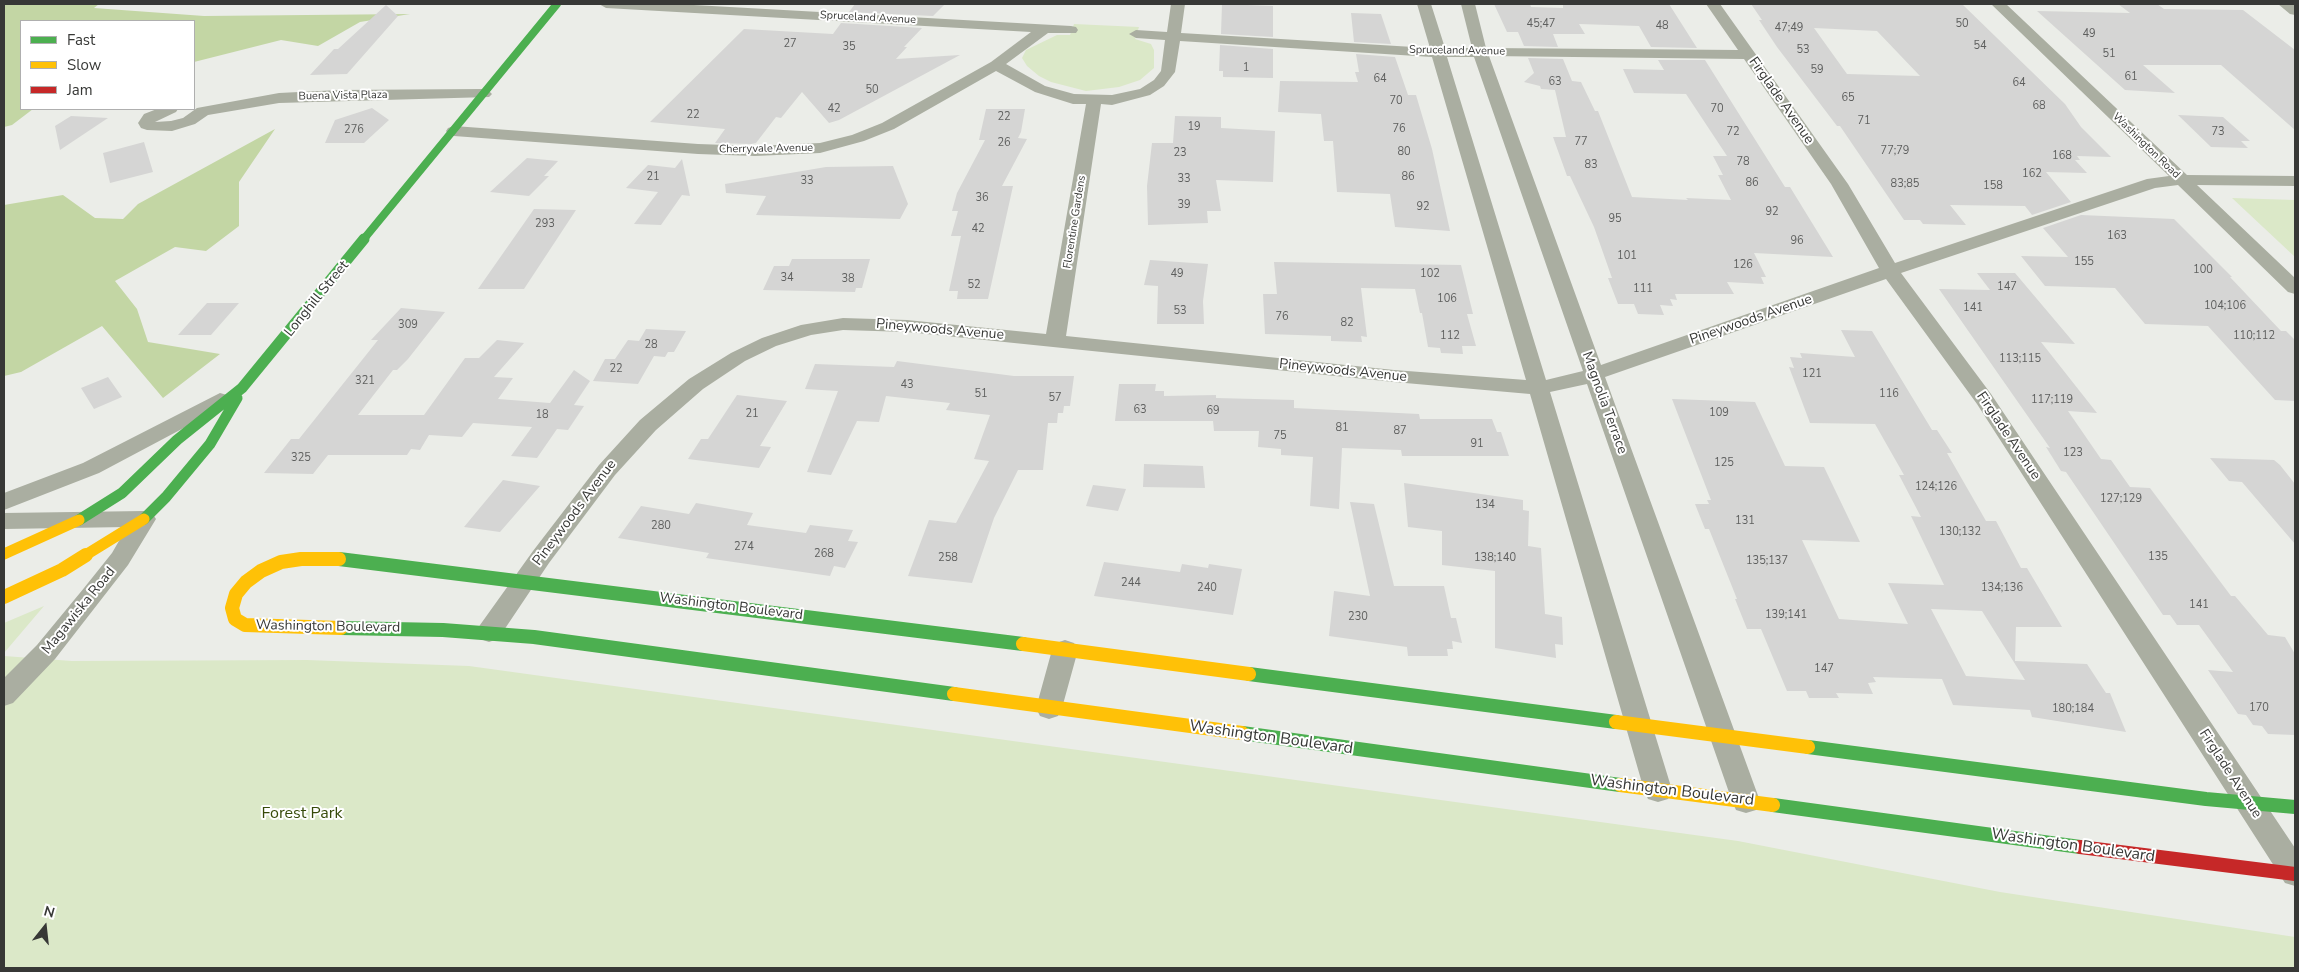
<!DOCTYPE html>
<style>
body{margin:0}
#map{position:relative;width:2299px;height:972px;overflow:hidden;background:#ebede8;font-family:"Nunito Sans",sans-serif}
canvas{display:block}
.frame{position:absolute;inset:0;border:5px solid #373836;pointer-events:none}
.legend{position:absolute;left:20px;top:20px;width:175px;height:90px;box-sizing:border-box;background:#fff;border:1px solid #afafaf;margin:0;padding:6px 9px;list-style:none;font-size:15px;color:#373836}
.legend li{display:flex;align-items:center;gap:10px;height:25px}
.legend b{width:25px;border:1px solid #afafaf}
.north{position:absolute;left:20px;top:902px;width:50px;height:50px;-webkit-text-stroke:4px #fff;paint-order:stroke;rotate:16deg;font-size:14px;font-weight:700;line-height:20px;text-align:center;color:#373836}
.north::after{content:'';display:block;margin:auto;width:18px;height:22px;background:#373836;clip-path:polygon(50% 0,100% 100%,50% 72%,0 100%)}
</style>
<div id="map">
<canvas width="2299" height="972"></canvas>
<div class="frame"></div>
<ul class="legend">
<li><b style="height:6px;background:#4caf50"></b>Fast</li>
<li><b style="height:6px;background:#ffc107"></b>Slow</li>
<li><b style="height:6px;background:#c62828"></b>Jam</li>
</ul>
<div class="north">N</div>
</div>
<script>
const g = document.querySelector('canvas').getContext('2d');
g.lineJoin = 'round';
function paint(path, color) { g.fillStyle = color; g.fill(path, 'evenodd'); }
const poly = rows => new Path2D(rows.map(r => 'M' + r).join(''));
function trace(path, color, width, dash) { g.strokeStyle = color; g.lineWidth = width; g.lineCap = dash ? 'butt' : 'round'; g.setLineDash(dash || []); g.stroke(path); }
function drawText(font, color, halo, rows, align = 'center') {
  g.font = font + ' "Nunito Sans",sans-serif'; g.lineWidth = 4; g.setLineDash([]); g.textBaseline = 'middle'; g.strokeStyle = halo; g.fillStyle = color; for (const [text, x, y, turn = 0] of rows) {
    g.save(); g.translate(x, y); g.rotate((+turn || 0) * Math.PI / 180); g.textAlign = isNaN(turn) ? turn : align; if (halo) g.strokeText(text, 0, 0); g.fillText(text, 0, 0); g.restore();
  }
}
const green = poly([
 [1074,24,1139,27,1135,39,1151,44,1154,50,1154,68,1140,80,1119,87,1086,91,1051,82,1039,76,1027,66,1022,58,1026,50,1057,35,1070,35],
 [2232,198,2295,200,2295,257],
 [44,606,4,653,4,623],
 [4,656,72,661,307,660,469,666,1738,841,2000,892,2295,937,2295,968,4,968]
]);
const forest = poly([
 [4,4,99,4,94,8,204,16,410,14,360,22,318,46,281,40,194,62,194,21,21,21,21,109,33,109,12,125,4,127],
 [275,129,239,182,239,226,206,251,175,247,115,281,137,309,148,342,220,354,163,398,102,326,21,372,4,376,4,205,63,195,95,218,123,219,138,204]
]);
const building = poly([
 [855,4,945,4,933,16,849,12],
 [1222,4,1273,6,1273,37,1221,34],
 [1494,4,1530,4,1531,7,1563,8,1563,4,1669,4,1697,48,1651,47,1639,26,1579,24,1585,34,1553,34,1558,47,1524,46,1518,32,1507,32],
 [1751,4,1962,4,2065,104,2081,127,2111,157,2077,156,2080,160,2075,160,2087,173,2046,172,2071,202,2032,215,2025,206,1950,205,1966,225,1923,224,1920,220,1904,220,1840,126,1837,126,1777,47,1759,20,1762,20],
 [1814,28,1877,31,1920,76,1847,74],
 [2118,4,2157,4,2164,9,2243,10,2295,50,2295,130,2221,65,2143,65,2175,93,2125,90,2037,11,2130,13],
 [386,5,398,16,347,74,310,75,334,49,338,49],
 [1351,13,1381,14,1391,44,1354,42],
 [841,23,922,28,904,47,907,47,896,59,960,55,839,120,829,123,802,92,781,118,776,117,756,143,751,144,715,143,725,129,650,122,744,29,833,34],
 [1220,45,1273,49,1273,78,1223,77,1223,71,1219,71],
 [1356,54,1395,57,1408,95,1416,95,1432,149,1450,231,1395,227,1390,194,1337,192,1333,141,1324,141,1321,114,1278,112,1280,81,1358,82,1355,72,1359,72],
 [1528,58,1563,59,1572,81,1581,82,1595,111,1598,111,1632,197,1688,200,1686,198,1731,200,1718,175,1723,175,1713,156,1727,156,1686,94,1634,93,1623,69,1664,70,1658,60,1705,60,1785,187,1790,187,1833,257,1754,253,1766,277,1761,277,1764,284,1727,282,1734,294,1675,294,1677,300,1670,299,1673,306,1660,305,1664,315,1638,314,1634,304,1618,304,1608,278,1612,278,1594,227,1570,176,1567,176,1553,137,1566,137,1555,90,1541,89,1540,86,1524,82,1534,73],
 [372,108,389,120,364,143,325,143,335,120],
 [986,109,1025,109,1021,132,1018,138,1027,139,1002,186,1013,186,988,299,957,299,958,291,949,291,961,236,951,236,958,211,952,211,957,193,985,140,979,140],
 [2178,115,2223,117,2250,141,2241,141,2248,148,2211,147],
 [71,116,108,118,60,150,55,126],
 [1175,116,1221,117,1221,128,1275,131,1273,182,1216,180,1221,211,1207,211,1208,223,1148,225,1147,186,1152,143,1173,143],
 [144,142,153,172,110,183,103,153],
 [527,158,558,161,544,176,549,176,529,196,490,192],
 [682,159,690,196,682,195,661,225,634,224,658,192,626,188,648,165,675,168],
 [893,166,908,204,900,219,756,215,766,196,726,193,725,184,826,167],
 [534,209,576,210,524,289,478,289],
 [2081,215,2174,219,2232,277,2230,277,2281,331,2286,331,2295,340,2295,401,2275,400,2208,326,2145,324,2115,288,2045,286,2021,256,2068,257,2043,228],
 [792,259,870,259,862,288,856,288,855,292,763,290,774,266,789,266],
 [1150,260,1208,264,1203,301,1204,324,1157,324,1158,286,1144,285],
 [1274,262,1461,265,1473,314,1467,314,1476,346,1462,346,1463,354,1441,353,1440,348,1428,347,1422,313,1420,313,1415,289,1361,288,1367,337,1361,336,1362,342,1331,341,1331,336,1265,334,1263,294,1277,294],
 [1977,273,2015,273,2075,344,2041,342,2097,413,2068,411,2101,459,2111,460,2130,487,2150,488,2231,596,2235,596,2268,635,2285,637,2295,654,2295,735,2268,734,2262,726,2253,725,2246,715,2238,714,2208,670,2233,672,2199,625,2177,625,2170,615,2163,615,2066,472,2061,471,2046,447,2050,448,1939,289,1990,290],
 [207,303,239,303,211,335,178,335],
 [401,308,445,312,408,359,397,370,393,370,358,415,424,415,465,358,479,358,497,340,524,343,494,377,513,378,498,399,550,403,574,370,590,381,574,405,584,406,568,430,557,429,537,458,511,456,532,427,473,423,462,437,429,435,420,450,411,449,407,455,328,455,313,474,264,473,291,439,299,439,378,340,371,340],
 [646,329,686,331,674,352,668,352,665,357,654,356,638,384,593,381,605,359,615,359,628,340,639,341],
 [1841,330,1872,331,1932,430,1937,430,1952,453,1947,453,1986,521,1996,521,2021,568,2027,568,2062,627,2016,627,2015,661,2087,664,2106,693,2110,693,2126,732,2032,717,2030,710,1953,705,1942,679,1873,677,1876,682,1868,683,1873,694,1836,693,1839,698,1809,698,1806,691,1787,691,1761,629,1747,629,1735,599,1737,599,1709,529,1705,529,1695,504,1709,504,1707,500,1711,500,1672,399,1755,402,1785,466,1824,467,1860,542,1802,540,1839,619,1908,624,1888,583,1944,585,1911,516,1921,517,1899,475,1904,475,1875,424,1810,423,1789,367,1794,368,1790,357,1802,358,1800,353,1855,357],
 [1931,609,1982,611,2025,680,1966,676],
 [897,361,1014,376,1074,376,1070,406,1064,406,1063,413,1058,413,1057,423,1048,423,1043,470,1018,470,994,518,972,583,908,576,929,520,956,523,989,461,974,459,990,415,946,410,950,403,886,396,879,422,857,421,831,475,807,472,838,391,805,389,815,364,894,367],
 [108,377,122,397,94,409,81,388],
 [1119,384,1156,384,1155,391,1164,391,1164,396,1216,395,1216,398,1294,400,1294,408,1419,414,1420,419,1492,419,1497,432,1501,432,1509,456,1402,456,1401,450,1342,448,1339,509,1310,506,1313,457,1281,455,1281,449,1258,447,1259,431,1214,431,1213,421,1115,421],
 [737,395,787,401,760,446,771,447,759,468,688,459,701,439,708,439],
 [2210,458,2274,460,2280,465,2295,484,2295,544,2242,482,2229,481],
 [1144,464,1203,466,1205,488,1143,487],
 [503,480,540,486,500,532,464,527],
 [1404,483,1523,500,1523,510,1529,511,1528,546,1541,548,1545,614,1562,617,1563,645,1555,644,1556,658,1495,648,1495,571,1442,565,1442,531,1408,527],
 [1093,485,1126,489,1118,511,1086,506],
 [1350,502,1374,504,1394,586,1444,586,1451,618,1456,618,1462,643,1452,641,1453,649,1447,649,1448,656,1408,656,1407,647,1329,636,1334,591,1370,596],
 [696,503,753,513,747,525,806,533,810,525,853,530,848,541,858,542,845,568,834,566,830,576,706,558,709,553,618,538,641,506,689,514],
 [1104,562,1180,572,1182,564,1208,568,1209,564,1242,569,1233,615,1094,596]
]);
const street = poly([
 [599,4,676,4,1071,26,1076,27,1078,30,1076,33,1048,33,1006,64,1045,86,1074,94,1112,95,1140,89,1154,80,1161,71,1165,40,1136,38,1129,34,1136,30,1167,32,1171,4,1185,4,1181,33,1430,48,1417,4,1431,4,1445,48,1472,48,1461,4,1475,4,1486,48,1738,50,1706,4,1720,4,1848,184,1895,263,2147,179,2169,176,1991,4,2006,4,2187,175,2295,176,2295,186,2197,185,2295,278,2295,294,2288,292,2178,185,2155,188,1901,273,1991,394,2295,848,2295,886,2285,883,1977,404,1886,279,1605,377,1760,801,1756,810,1746,813,1736,810,1732,801,1587,384,1550,392,1672,790,1668,799,1658,802,1648,799,1644,790,1530,394,1394,382,907,332,843,330,811,335,776,346,745,361,703,389,656,430,615,475,549,563,498,639,489,642,480,639,476,632,480,625,533,551,599,465,640,420,689,379,731,353,762,338,801,325,843,318,907,320,1046,334,1086,104,1073,104,1035,92,996,71,894,129,864,141,820,153,755,156,698,154,454,136,448,134,446,131,448,128,454,126,698,144,755,146,820,143,852,135,882,123,991,62,1031,32,606,8,599,4],
 [1180,41,1432,57,1526,380,1394,370,1066,336,1101,104,1112,105,1150,95,1164,86,1175,72,1180,41],
 [1489,56,1744,59,1831,184,1879,268,1601,365,1489,56],
 [1447,57,1474,57,1583,371,1546,380,1447,57],
 [2278,4,2294,4,2295,15,2290,14,2278,4],
 [484,89,489,91,492,94,489,97,279,103,208,115,195,124,172,131,147,130,141,128,138,123,144,114,157,109,178,109,176,112,155,122,171,121,183,118,197,108,279,93,339,90,484,89],
 [220,393,227,395,230,400,227,405,99,473,4,510,4,493,83,463,220,393],
 [144,511,152,513,156,519,128,565,55,659,13,703,4,706,4,678,37,645,84,588,112,553,127,527,4,529,4,513,144,511],
 [1065,640,1074,643,1078,650,1062,708,1058,716,1049,719,1040,716,1036,708,1052,650,1056,643,1065,640]
]);
const fastFar2 = poly([
 [363,240,557,4]
]);
const fastFar1 = poly([
 [144,519,166,497,210,444,237,398],
 [79,520,122,493,177,440,242,388,364,239]
]);
const fast = poly([
 [339,559,1023,644],
 [341,628,443,630,534,637,954,694],
 [1249,674,1616,722],
 [1242,733,1620,785],
 [1808,747,2206,799,2295,807],
 [1773,805,2080,847]
]);
const slowFar1 = poly([
 [4,554,79,520],
 [84,556,144,519]
]);
const slow = poly([
 [339,559,301,559,281,562,261,571,246,582,236,594,232,608,235,619,245,625,341,628],
 [4,597,62,570,86,555],
 [1023,644,1249,674],
 [954,694,1242,733],
 [1616,722,1808,747],
 [1620,785,1773,805]
]);
const jam = poly([
 [2080,847,2295,874]
]);
const farStreetnames = [
 ["Spruceland Avenue",868,18,3],
 ["Spruceland Avenue",1457,51,1],
 ["Buena Vista Plaza",343,96,-1],
 ["Washington Road",2146,146,44],
 ["Cherryvale Avenue",766,149,-1],
 ["Florentine Gardens",1075,222,-81]
];
const numberNames = [
 ["45;47",1541,24],
 ["50",1962,24],
 ["48",1662,26],
 ["47;49",1789,28],
 ["49",2089,34],
 ["27",790,44],
 ["54",1980,46],
 ["35",849,47],
 ["53",1803,50],
 ["51",2109,54],
 ["1",1246,68],
 ["59",1817,70],
 ["61",2131,77],
 ["64",1380,79],
 ["63",1555,82],
 ["64",2019,83],
 ["50",872,90],
 ["65",1848,98],
 ["70",1396,101],
 ["68",2039,106],
 ["42",834,109],
 ["70",1717,109],
 ["22",693,115],
 ["22",1004,117],
 ["71",1864,121],
 ["19",1194,127],
 ["76",1399,129],
 ["276",354,130],
 ["72",1733,132],
 ["73",2218,132],
 ["77",1581,142],
 ["26",1004,143],
 ["77;79",1895,151],
 ["80",1404,152],
 ["23",1180,153],
 ["168",2062,156],
 ["78",1743,162],
 ["83",1591,165],
 ["162",2032,174],
 ["21",653,177],
 ["86",1408,177],
 ["33",1184,179],
 ["33",807,181],
 ["86",1752,183],
 ["83;85",1905,184],
 ["158",1993,186],
 ["36",982,198],
 ["39",1184,205],
 ["92",1423,207],
 ["92",1772,212],
 ["95",1615,219],
 ["293",545,224],
 ["42",978,229],
 ["163",2117,236],
 ["96",1797,241],
 ["101",1627,256],
 ["155",2084,262],
 ["126",1743,265],
 ["100",2203,270],
 ["49",1177,274],
 ["102",1430,274],
 ["34",787,278],
 ["38",848,279],
 ["52",974,285],
 ["147",2007,287],
 ["111",1643,289],
 ["106",1447,299],
 ["104;106",2225,306],
 ["141",1973,308],
 ["53",1180,311],
 ["76",1282,317],
 ["82",1347,323],
 ["309",408,325],
 ["112",1450,336],
 ["110;112",2254,336],
 ["28",651,345],
 ["113;115",2020,359],
 ["22",616,369],
 ["121",1812,374],
 ["321",365,381],
 ["43",907,385],
 ["51",981,394],
 ["116",1889,394],
 ["57",1055,398],
 ["117;119",2052,400],
 ["63",1140,410],
 ["69",1213,411],
 ["109",1719,413],
 ["21",752,414],
 ["18",542,415],
 ["81",1342,428],
 ["87",1400,431],
 ["75",1280,436],
 ["91",1477,444],
 ["123",2073,453],
 ["325",301,458],
 ["125",1724,463],
 ["124;126",1936,487],
 ["127;129",2121,499],
 ["134",1485,505],
 ["131",1745,521],
 ["280",661,526],
 ["130;132",1960,532],
 ["274",744,547],
 ["268",824,554],
 ["135",2158,557],
 ["258",948,558],
 ["138;140",1495,558],
 ["135;137",1767,561],
 ["244",1131,583],
 ["240",1207,588],
 ["134;136",2002,588],
 ["141",2199,605],
 ["139;141",1786,615],
 ["230",1358,617],
 ["147",1824,669],
 ["170",2259,708],
 ["180;184",2073,709]
];
const streetNames = [
 ["Firglade Avenue",1781,101,55],
 ["Longhill Street",317,299,-51],
 ["Pineywoods Avenue",1751,320,-19],
 ["Pineywoods Avenue",940,330,5],
 ["Pineywoods Avenue",1343,371,6],
 ["Magnolia Terrace",1604,403,70],
 ["Firglade Avenue",2008,436,56],
 ["Pineywoods Avenue",575,513,-53],
 ["Washington Boulevard",731,607,7],
 ["Magawiska Road",79,611,-51],
 ["Washington Boulevard",328,627,1],
 ["Firglade Avenue",2230,774,57]
];
const nearStreetnames = [
 ["Washington Boulevard",1271,738,8],
 ["Washington Boulevard",1672,791,7],
 ["Washington Boulevard",2073,846,8]
];
const nearParknames = [
 ["Forest Park",302,814]
];
paint(green, '#dbe8c8');
paint(forest, '#c3d6a4');
paint(building, '#d5d5d4');
paint(street, '#aaaea1');
trace(fastFar2, '#4caf50', 8);
trace(fastFar1, '#4caf50', 11);
trace(fast, '#4caf50', 14);
trace(slowFar1, '#ffc107', 11);
trace(slow, '#ffc107', 14);
trace(jam, '#c62828', 14);
drawText('11px', '#373836', '#fff', farStreetnames);
drawText('11px', '#5e5f5e', null, numberNames);
drawText('14px', '#373836', '#fff', streetNames);
drawText('16px', '#373836', '#fff', nearStreetnames);
drawText('16px', '#364a09', '#fff', nearParknames);
</script>
